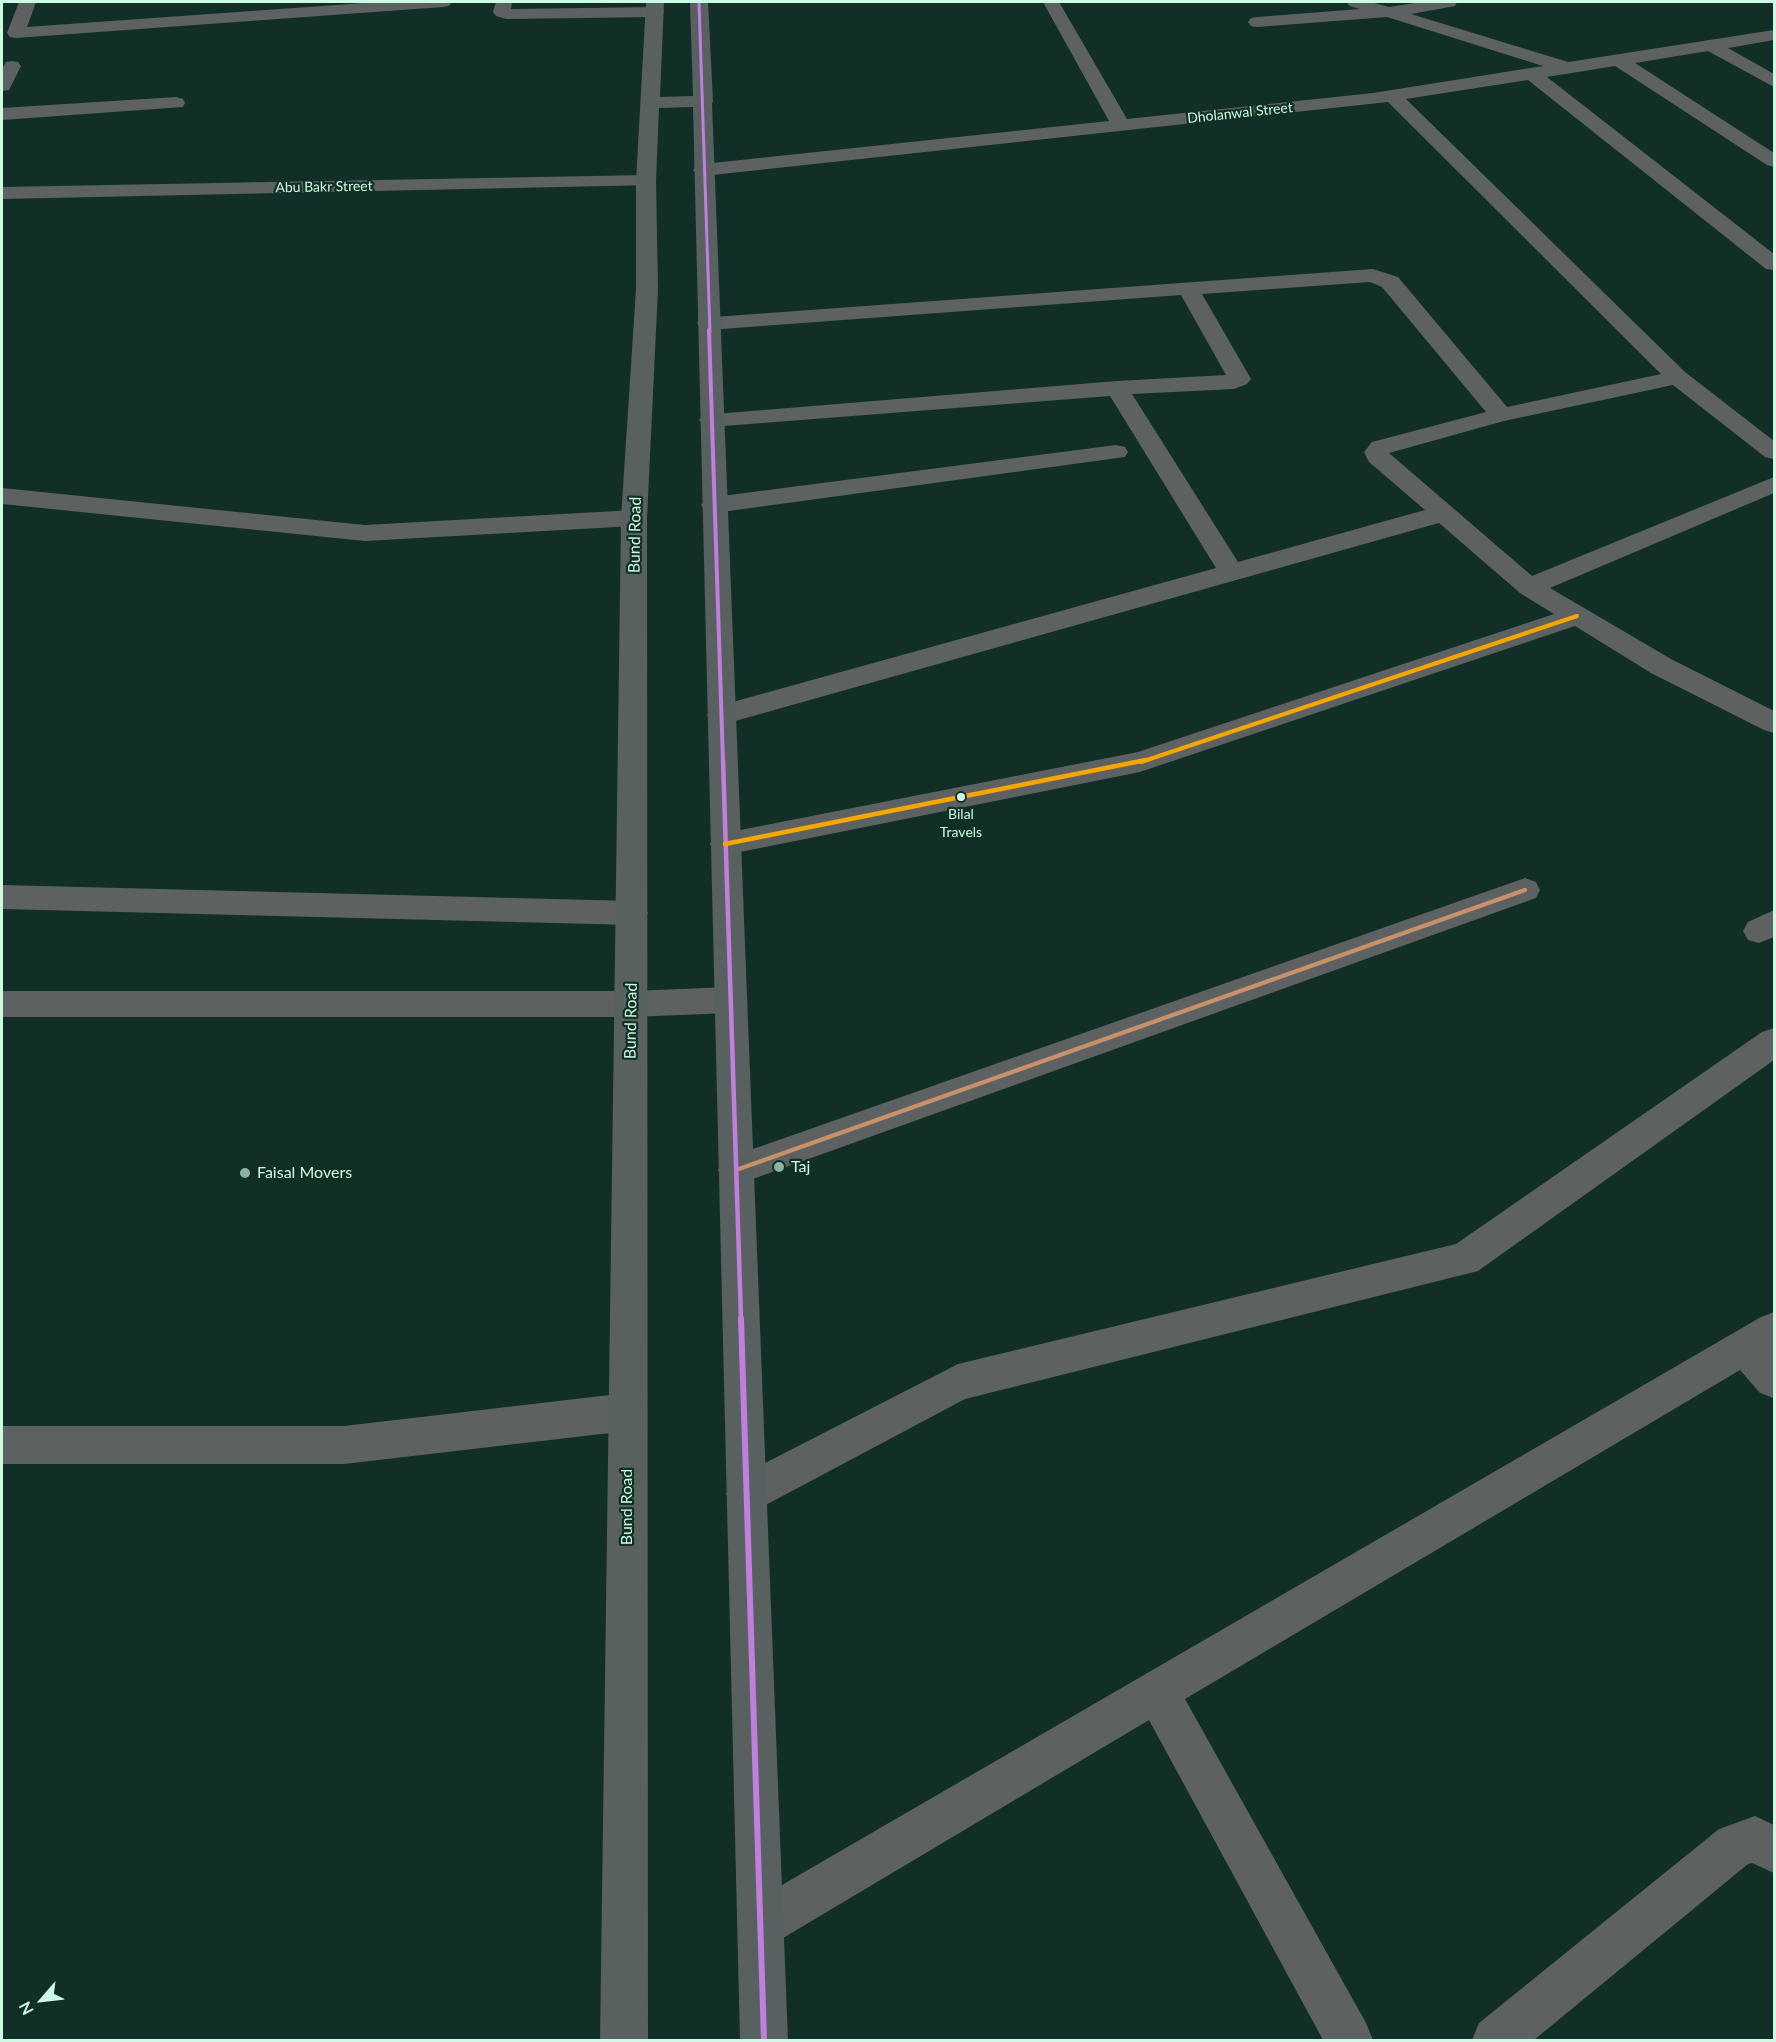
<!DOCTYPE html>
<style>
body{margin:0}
#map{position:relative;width:1776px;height:2042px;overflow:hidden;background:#112f26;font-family:Lato,sans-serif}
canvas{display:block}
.frame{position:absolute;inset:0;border:3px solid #cdfae5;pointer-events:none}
.north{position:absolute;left:12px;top:1970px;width:60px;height:60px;-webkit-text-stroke:4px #112f23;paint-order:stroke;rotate:242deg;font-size:16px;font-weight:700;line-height:24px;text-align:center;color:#cdfae5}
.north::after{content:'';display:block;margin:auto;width:21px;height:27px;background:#cdfae5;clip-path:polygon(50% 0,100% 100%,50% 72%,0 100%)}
</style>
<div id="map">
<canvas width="1776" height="2042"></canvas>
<div class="frame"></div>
<div class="north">N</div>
</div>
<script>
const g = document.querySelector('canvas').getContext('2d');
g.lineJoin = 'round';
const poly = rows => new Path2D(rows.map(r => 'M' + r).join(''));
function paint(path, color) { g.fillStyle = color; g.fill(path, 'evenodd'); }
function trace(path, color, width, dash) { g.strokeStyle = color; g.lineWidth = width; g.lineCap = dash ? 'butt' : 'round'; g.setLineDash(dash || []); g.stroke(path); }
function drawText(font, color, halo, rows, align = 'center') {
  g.font = font + ' Lato,sans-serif'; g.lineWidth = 4.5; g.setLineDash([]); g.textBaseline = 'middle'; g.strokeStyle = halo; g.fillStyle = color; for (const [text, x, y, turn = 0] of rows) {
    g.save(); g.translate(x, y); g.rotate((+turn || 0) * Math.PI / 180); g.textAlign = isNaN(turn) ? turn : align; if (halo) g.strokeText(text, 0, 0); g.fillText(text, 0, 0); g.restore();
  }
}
const minor = poly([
 [19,2,36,2,27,27,378,2,452,2,449,6,443,7,16,38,10,37,7,33,19,2],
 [496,2,512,2,511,9,655,7,661,8,664,12,661,16,655,17,506,19,496,16,493,12,496,2],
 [1043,2,1059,2,1127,119,1373,93,1543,66,1387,17,1257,27,1251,26,1248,22,1251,18,1257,17,1360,9,1349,6,1347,2,1371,2,1389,7,1421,2,1457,2,1455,6,1411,14,1568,62,1774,30,1774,40,1728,48,1774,74,1774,87,1708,51,1635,63,1774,153,1774,167,1767,165,1615,66,1547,77,1774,254,1774,270,1766,269,1528,80,1406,99,1685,372,1774,441,1774,459,1765,457,1673,385,1504,421,1389,453,1532,576,1774,477,1774,493,1550,588,1671,659,1774,711,1774,733,1764,730,1651,673,1575,626,1140,772,725,855,714,852,710,844,714,836,725,833,1138,752,1554,614,1520,593,1439,523,721,725,711,722,707,715,711,708,1216,568,1110,396,711,427,703,425,699,420,703,415,1117,381,1226,375,1181,295,708,330,700,328,697,323,700,318,1373,269,1398,277,1507,407,1661,374,1388,102,703,176,696,174,693,170,696,166,703,164,1109,121,1043,2],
 [1370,282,1382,287,1486,412,1372,442,1364,452,1369,462,1425,510,1238,562,1132,394,1234,389,1247,384,1251,379,1202,294,1370,282],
 [12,61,18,62,21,66,9,90,2,91,2,69,6,62,12,61],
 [176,97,183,99,185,103,183,107,2,120,2,108,176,97],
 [646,175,653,177,656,181,653,185,2,199,2,187,646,175],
 [1116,445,1125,447,1128,452,1125,457,714,513,705,510,701,505,705,500,714,497,1116,445],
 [2,488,365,525,634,510,643,512,647,518,643,524,634,526,365,541,2,504,2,488],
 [1525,878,1536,882,1540,890,1536,898,736,1185,724,1181,718,1170,724,1159,736,1155,1525,878],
 [2,885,632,901,643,904,648,913,643,922,632,925,2,909,2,885],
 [1774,910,1774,937,1759,943,1748,940,1743,931,1748,922,1774,910],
 [730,987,742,991,746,1000,742,1009,730,1013,631,1017,2,1017,2,991,631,991,730,987],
 [1774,1028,1774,1060,1478,1271,965,1399,760,1508,746,1514,732,1508,726,1494,732,1480,958,1364,1456,1244,1762,1032,1774,1028],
 [1774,1312,1774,1398,1760,1393,1740,1370,1185,1699,1366,2023,1373,2040,1323,2040,1149,1720,778,1941,761,1947,744,1941,738,1924,744,1907,1761,1317,1774,1312],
 [627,1393,641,1399,647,1412,641,1425,627,1431,344,1464,2,1464,2,1426,344,1426,627,1393],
 [1755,1816,1774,1825,1774,1873,1752,1863,1748,1864,1534,2040,1472,2040,1479,2023,1719,1829,1755,1816]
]);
const major = poly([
 [646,2,664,2,660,97,693,96,690,2,708,2,713,101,712,104,788,2040,740,2040,693,107,659,108,656,181,658,289,647,518,648,2040,600,2040,621,518,636,289,636,181,646,2]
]);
const bus1 = poly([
 [736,1170,1525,890]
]);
const bus2Far3 = poly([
 [699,2,710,332]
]);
const bus2Far2 = poly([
 [709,330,723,762]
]);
const bus2Far1 = poly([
 [723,760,741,1319]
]);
const bus2 = poly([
 [741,1318,764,2040]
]);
const bus3Far1 = poly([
 [1141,762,1577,616]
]);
const bus3 = poly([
 [725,844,1146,760]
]);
const markers = [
 [961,797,5,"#cdfae5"],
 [779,1167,6,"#8bb3a2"],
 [245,1173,6,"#8bb3a2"]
];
const farStreetnames = [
 ["Dholanwal Street",1240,113,-6],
 ["Abu Bakr Street",324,187,-1]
];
const busNames = [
 ["Bilal",961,814],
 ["Travels",961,832]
];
const streetNames = [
 ["Bund Road",635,535,-89],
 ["Bund Road",631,1021,-89],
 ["Bund Road",627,1507,-90]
];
const poiNames = [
 ["Taj",791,1167],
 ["Faisal Movers",257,1173]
];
paint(minor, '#5d6162');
paint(major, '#586160');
trace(bus1, '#c7916a', 4.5);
trace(bus2Far3, '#c07fdc', 3);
trace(bus2Far2, '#c07fdc', 4);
trace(bus2Far1, '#c07fdc', 4.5);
trace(bus2, '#c07fdc', 6);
trace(bus3Far1, '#f7a600', 4);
trace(bus3, '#f7a600', 4.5);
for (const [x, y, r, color] of markers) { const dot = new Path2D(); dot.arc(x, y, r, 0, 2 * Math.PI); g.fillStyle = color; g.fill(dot); trace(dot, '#112f23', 2); }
drawText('14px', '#cdfae5', '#112f23', farStreetnames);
drawText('14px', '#cdfae5', '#112f23', busNames);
drawText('16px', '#cdfae5', '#112f23', streetNames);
drawText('16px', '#cdfae5', '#112f23', poiNames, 'left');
</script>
